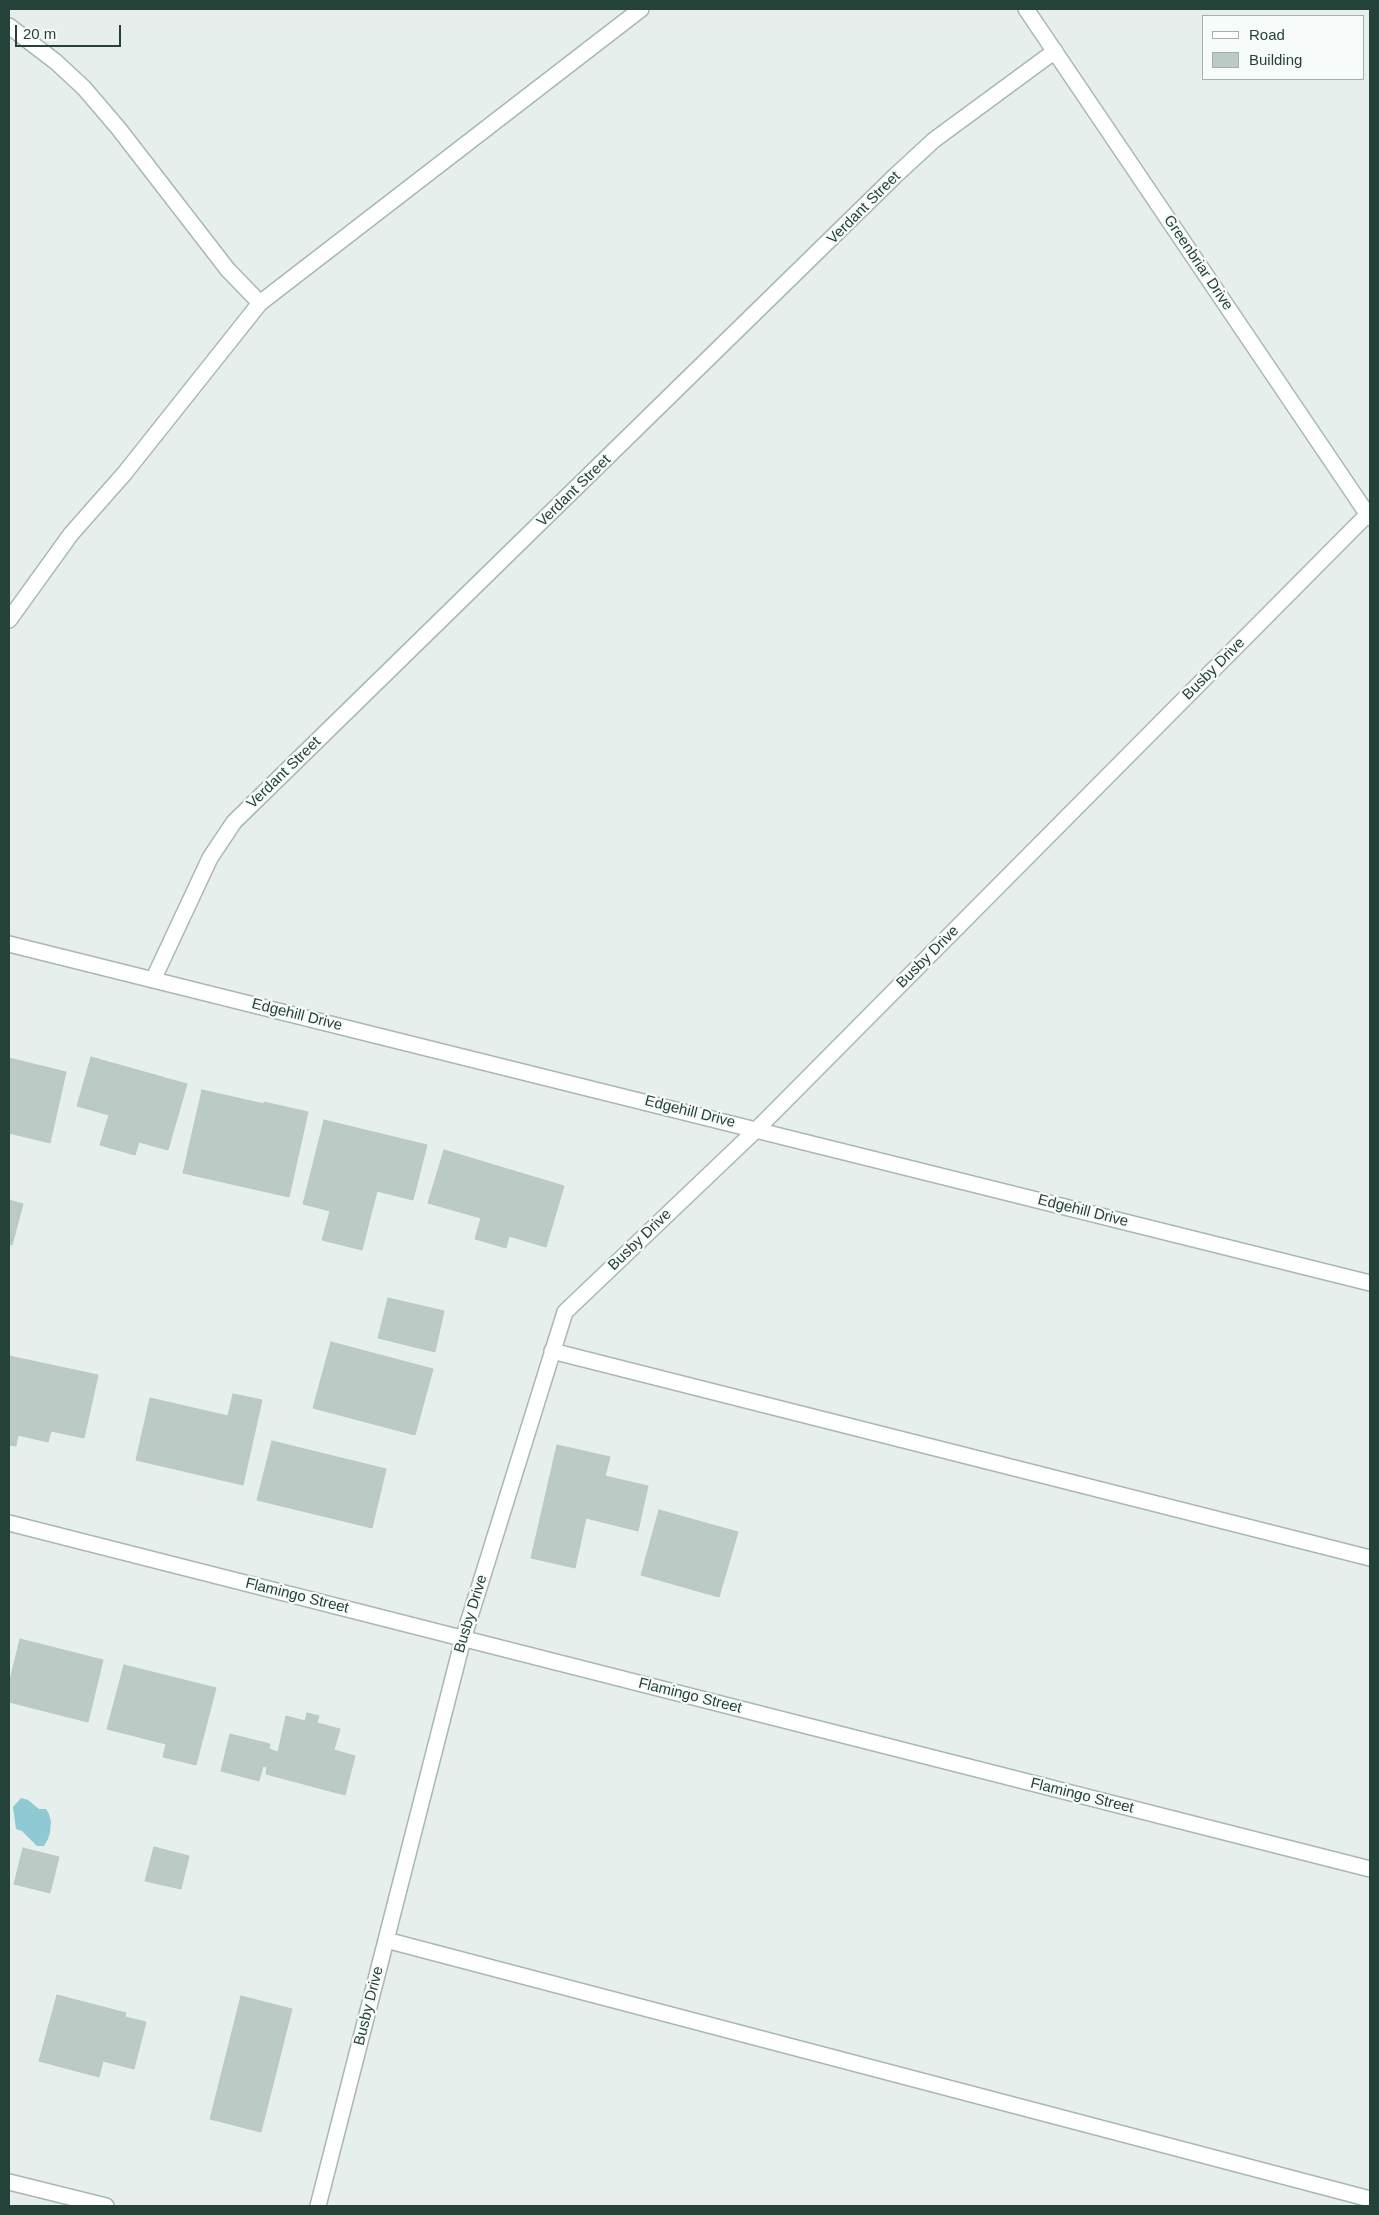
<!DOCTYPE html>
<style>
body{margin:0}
#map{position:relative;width:1379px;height:2215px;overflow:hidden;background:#e6efeb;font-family:Helvetica,sans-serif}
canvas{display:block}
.frame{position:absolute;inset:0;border:10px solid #24423a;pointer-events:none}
.legend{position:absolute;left:1202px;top:15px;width:162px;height:65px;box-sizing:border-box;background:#f7fbf9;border:1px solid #a3b1ad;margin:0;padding:6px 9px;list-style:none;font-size:15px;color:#24423a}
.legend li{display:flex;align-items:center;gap:10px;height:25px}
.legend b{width:25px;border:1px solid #a3b1ad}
.scale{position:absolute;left:15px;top:25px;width:106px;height:22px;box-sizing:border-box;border:2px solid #24423a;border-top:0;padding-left:6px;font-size:15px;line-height:18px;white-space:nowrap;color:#24423a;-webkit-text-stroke:4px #f7fbf9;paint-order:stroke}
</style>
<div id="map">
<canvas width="1379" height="2215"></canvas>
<div class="frame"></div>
<ul class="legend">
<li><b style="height:6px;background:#fff"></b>Road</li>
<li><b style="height:14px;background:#bbcac4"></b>Building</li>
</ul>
<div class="scale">20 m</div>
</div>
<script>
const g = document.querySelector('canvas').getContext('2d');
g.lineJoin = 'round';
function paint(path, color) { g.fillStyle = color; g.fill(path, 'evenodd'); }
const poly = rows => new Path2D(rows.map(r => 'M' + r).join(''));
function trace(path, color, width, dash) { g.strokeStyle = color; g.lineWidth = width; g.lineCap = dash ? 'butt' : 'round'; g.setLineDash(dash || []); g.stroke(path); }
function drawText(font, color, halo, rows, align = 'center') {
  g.font = font + ' Helvetica,sans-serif'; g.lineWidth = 4.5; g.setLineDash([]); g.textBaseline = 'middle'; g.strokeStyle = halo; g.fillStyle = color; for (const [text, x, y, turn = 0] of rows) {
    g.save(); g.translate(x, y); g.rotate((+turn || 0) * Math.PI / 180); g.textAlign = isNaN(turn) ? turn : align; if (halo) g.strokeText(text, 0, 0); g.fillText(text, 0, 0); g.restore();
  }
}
const water = poly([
 [21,1798,28,1800,39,1809,46,1809,49,1814,51,1822,50,1832,48,1839,44,1846,37,1846,22,1831,16,1829,13,1807]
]);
const building = poly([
 [91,1057,187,1084,168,1150,139,1142,135,1155,100,1145,109,1115,77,1106,91,1057],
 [9,1058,66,1072,50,1143,9,1133,9,1058],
 [202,1090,264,1104,264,1102,308,1112,289,1197,183,1173,202,1090],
 [324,1120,427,1145,413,1200,377,1191,362,1250,322,1240,330,1211,303,1204,324,1120],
 [444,1150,564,1186,546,1247,509,1236,506,1248,475,1239,481,1218,428,1203,444,1150],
 [9,1200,23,1204,12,1245,9,1244,9,1200],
 [388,1298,444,1311,435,1352,378,1338,388,1298],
 [331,1342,433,1369,415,1435,313,1408,331,1342],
 [9,1356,98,1375,84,1438,51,1431,48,1442,18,1435,16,1446,9,1445,9,1356],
 [233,1394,262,1400,243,1485,136,1460,150,1398,228,1416,233,1394],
 [272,1441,386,1469,372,1528,257,1500,272,1441],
 [557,1445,610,1457,605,1476,648,1486,638,1531,586,1518,575,1568,531,1558,557,1445],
 [659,1510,738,1532,719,1597,641,1575,659,1510],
 [20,1639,103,1660,88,1722,9,1702,9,1684,20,1639],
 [124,1665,216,1688,196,1765,163,1757,166,1744,107,1729,124,1665],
 [307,1713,319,1716,317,1723,340,1729,334,1750,355,1756,345,1795,266,1774,267,1767,263,1766,259,1781,221,1771,230,1734,270,1744,269,1749,278,1752,286,1716,305,1721,307,1713],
 [154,1847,189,1856,181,1889,145,1881,154,1847],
 [23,1848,59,1857,50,1893,14,1884,23,1848],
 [57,1995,126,2013,125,2017,146,2022,134,2069,103,2061,99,2077,39,2061,57,1995],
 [241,1996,292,2009,261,2132,210,2119,241,1996]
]);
const minor = poly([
 [1026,9,1370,518],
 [9,26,56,62,84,88,119,129,228,270,260,303,641,9],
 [9,620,71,534,124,474,260,303],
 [9,944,1370,1283],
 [153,980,210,858,234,822,896,175,934,140,1055,51],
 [552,1351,1370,1558],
 [9,1523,1370,1869],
 [386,1940,1370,2199],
 [9,2182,106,2206],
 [318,2206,463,1639,565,1312,757,1129,1370,512]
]);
const streetNames = [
 ["Verdant Street",864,208,-45],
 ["Greenbriar Drive",1198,263,56],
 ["Verdant Street",574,491,-44],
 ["Busby Drive",1214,669,-45],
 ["Verdant Street",284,773,-44],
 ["Busby Drive",928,957,-45],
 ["Edgehill Drive",297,1015,14],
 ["Edgehill Drive",690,1112,14],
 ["Edgehill Drive",1083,1211,14],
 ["Busby Drive",640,1240,-44],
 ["Flamingo Street",297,1596,14],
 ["Busby Drive",471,1614,-73],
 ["Flamingo Street",690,1696,14],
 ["Flamingo Street",1082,1796,14],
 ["Busby Drive",369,2006,-76]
];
paint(water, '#8ec9d4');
paint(building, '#bbcac4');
trace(building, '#b8c9c2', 1);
trace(minor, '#a8b8b2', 18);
trace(minor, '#fff', 15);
drawText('15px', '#24423a', '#f7fbf9', streetNames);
</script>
